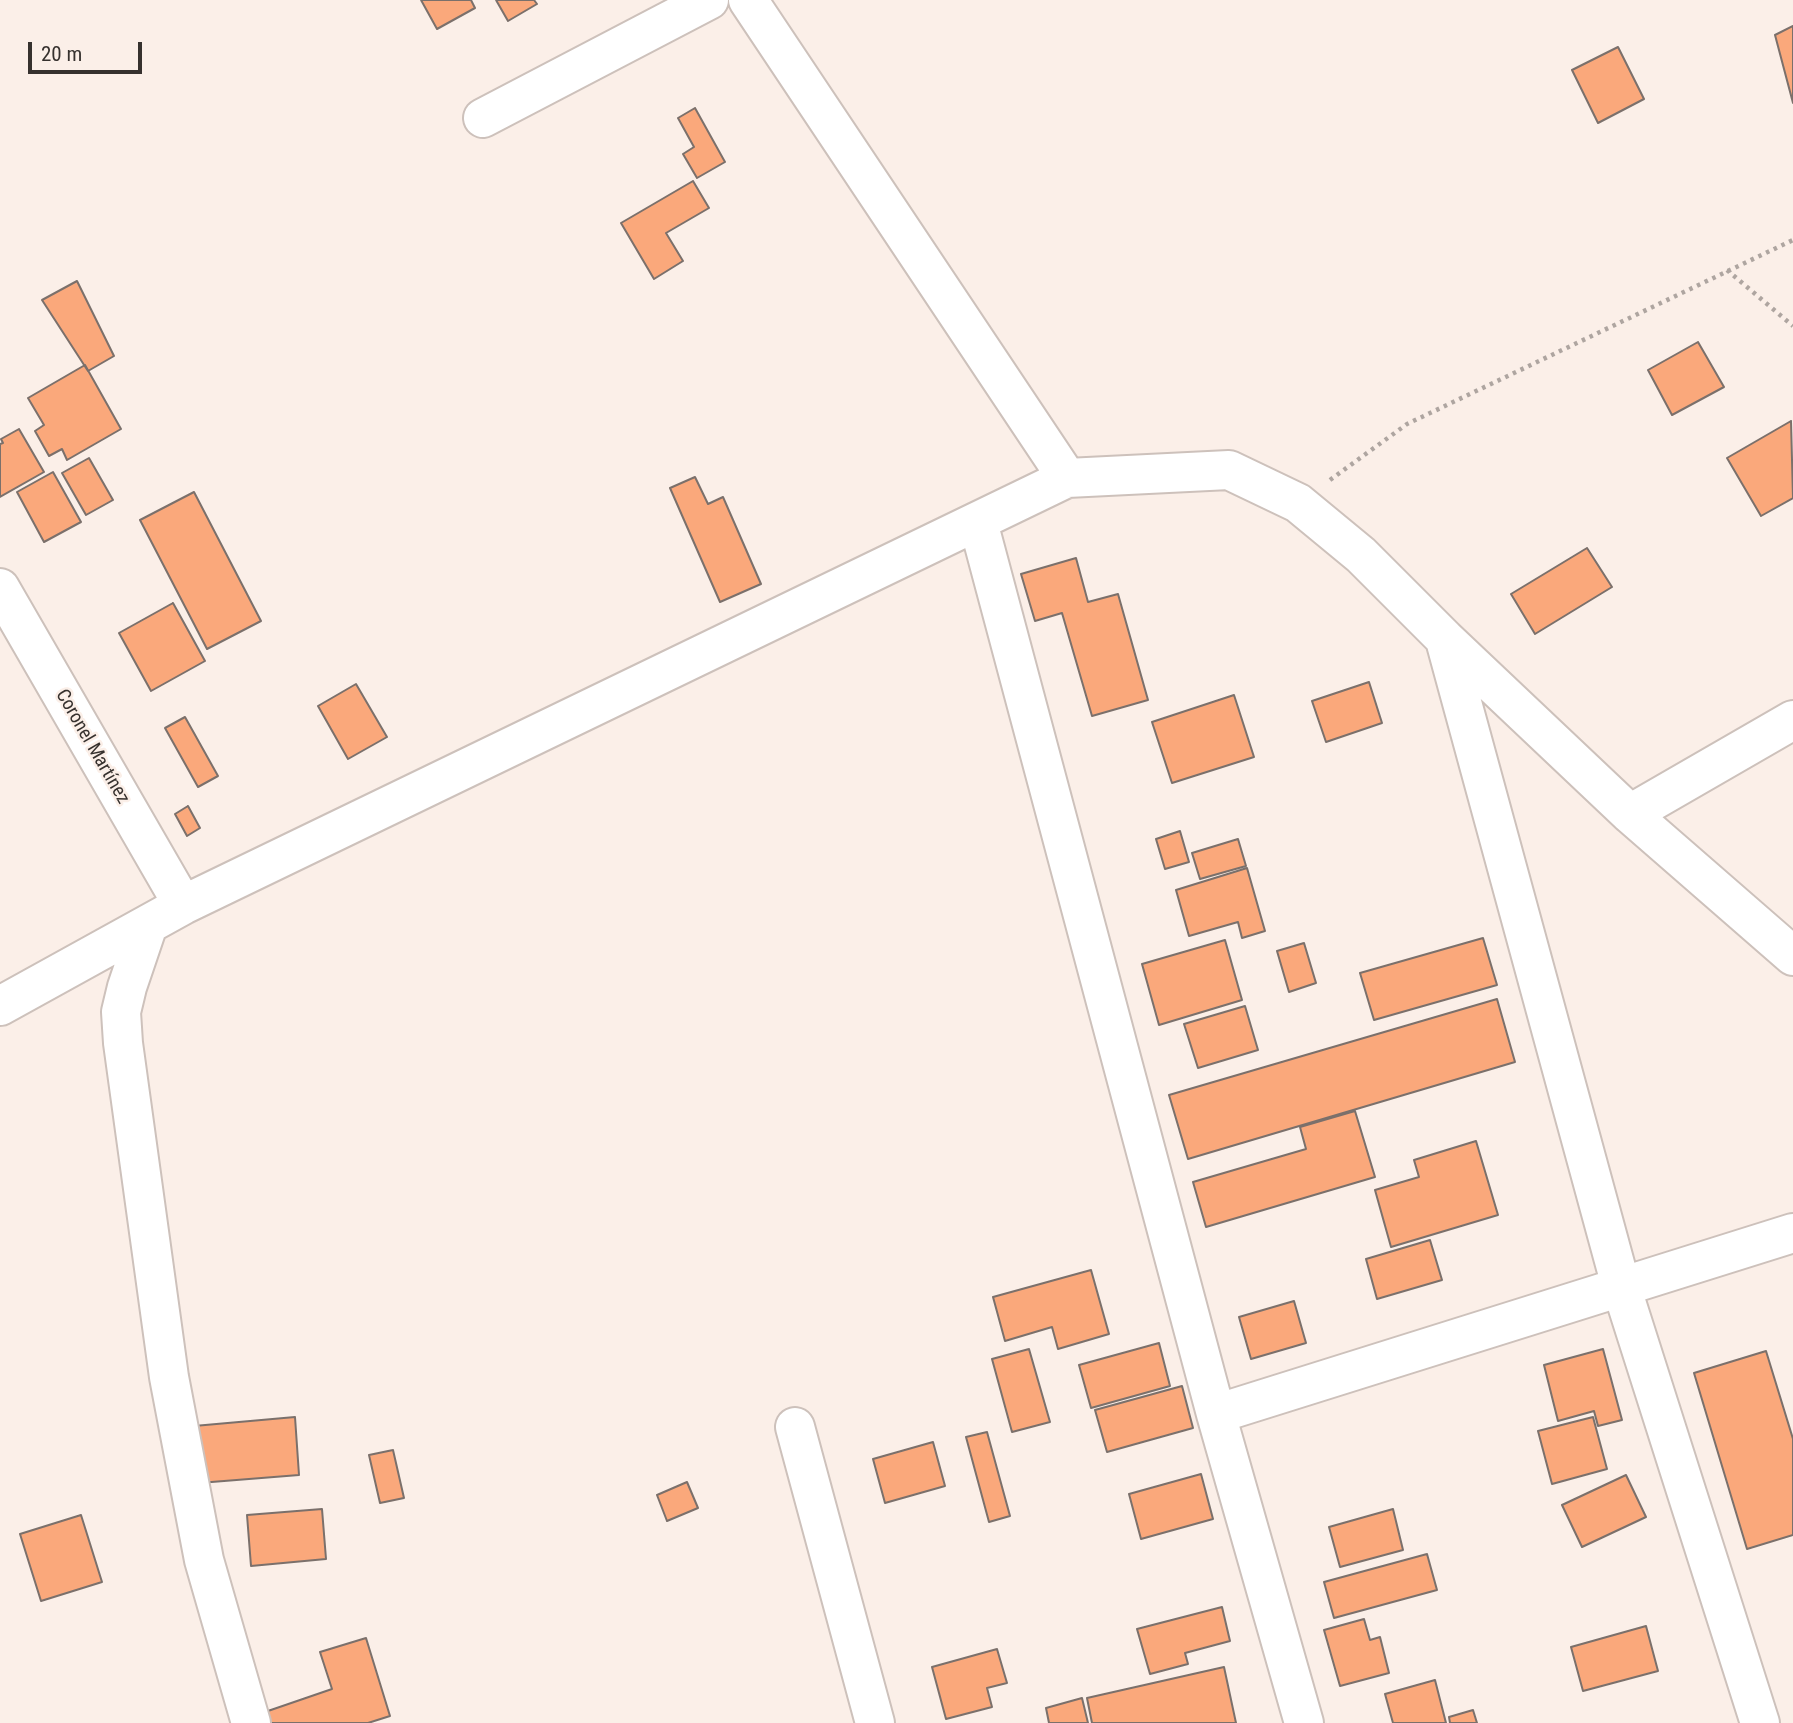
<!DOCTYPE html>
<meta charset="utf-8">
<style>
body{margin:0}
#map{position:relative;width:1793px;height:1723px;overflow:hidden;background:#fbefe8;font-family:"Roboto Condensed",sans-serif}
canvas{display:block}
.scale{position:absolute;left:28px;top:42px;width:114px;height:32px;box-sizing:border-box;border:4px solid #36312e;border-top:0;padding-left:9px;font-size:21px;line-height:24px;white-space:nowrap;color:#36312e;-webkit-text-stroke:5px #fbefe8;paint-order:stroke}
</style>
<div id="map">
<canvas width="1793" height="1723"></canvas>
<div class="scale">20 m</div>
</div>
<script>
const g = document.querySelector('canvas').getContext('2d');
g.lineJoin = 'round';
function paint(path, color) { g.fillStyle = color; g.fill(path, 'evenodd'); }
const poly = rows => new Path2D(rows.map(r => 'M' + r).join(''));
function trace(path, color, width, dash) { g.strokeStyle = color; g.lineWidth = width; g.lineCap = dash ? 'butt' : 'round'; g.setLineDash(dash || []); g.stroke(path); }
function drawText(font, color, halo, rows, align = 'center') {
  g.font = font + ' "Roboto Condensed",sans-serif'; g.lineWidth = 5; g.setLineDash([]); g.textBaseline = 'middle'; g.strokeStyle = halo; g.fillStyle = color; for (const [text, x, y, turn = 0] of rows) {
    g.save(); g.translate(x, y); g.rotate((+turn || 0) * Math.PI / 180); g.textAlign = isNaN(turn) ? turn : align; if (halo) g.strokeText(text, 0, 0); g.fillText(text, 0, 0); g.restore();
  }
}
const building = poly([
 [421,0,471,0,475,8,437,29,421,0],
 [496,0,534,0,537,4,508,21,496,0],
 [1793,26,1793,103,1775,35,1793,26],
 [1618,47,1644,99,1598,123,1572,70,1618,47],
 [695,108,725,162,697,178,683,154,694,147,678,118,695,108],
 [693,181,709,208,666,233,683,261,654,279,621,223,693,181],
 [77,281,114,356,88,371,42,300,77,281],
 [1698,342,1724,387,1672,415,1648,370,1698,342],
 [85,365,121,429,67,460,62,449,49,456,35,431,44,425,28,398,85,365],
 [1791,421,1793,498,1761,516,1727,458,1791,421],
 [19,429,44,472,0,497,0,444,3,443,1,439,19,429],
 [89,458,113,500,86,515,62,473,89,458],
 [53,472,81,522,44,542,17,492,53,472],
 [695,477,708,504,723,497,761,584,720,602,670,488,695,477],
 [194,492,261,621,207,649,140,520,194,492],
 [1587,548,1612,587,1535,634,1511,594,1587,548],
 [1076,558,1088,602,1118,594,1148,700,1092,716,1062,613,1035,621,1021,574,1076,558],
 [173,603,205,661,151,691,119,633,173,603],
 [1369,682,1382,723,1326,742,1312,701,1369,682],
 [356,684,387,737,348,759,318,706,356,684],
 [1234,695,1254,757,1172,783,1152,722,1234,695],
 [185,717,218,776,198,787,165,728,185,717],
 [188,806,200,828,187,836,175,814,188,806],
 [1180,831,1189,862,1165,869,1156,839,1180,831],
 [1238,839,1246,866,1200,879,1192,853,1238,839],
 [1247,868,1265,931,1242,938,1238,922,1189,936,1176,890,1247,868],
 [1483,938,1497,985,1374,1020,1360,973,1483,938],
 [1225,940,1242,1000,1159,1025,1142,964,1225,940],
 [1304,943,1316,983,1289,992,1277,951,1304,943],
 [1497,999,1515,1062,1188,1159,1169,1095,1497,999],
 [1245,1006,1258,1050,1198,1068,1184,1024,1245,1006],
 [1355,1111,1375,1177,1206,1227,1193,1182,1306,1149,1300,1127,1355,1111],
 [1476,1141,1498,1215,1391,1247,1375,1190,1419,1177,1414,1160,1476,1141],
 [1430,1240,1442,1280,1377,1299,1366,1259,1430,1240],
 [1091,1270,1109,1334,1058,1349,1052,1327,1005,1341,993,1297,1091,1270],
 [1294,1301,1306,1343,1251,1359,1239,1317,1294,1301],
 [1159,1343,1170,1386,1091,1408,1079,1365,1159,1343],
 [1029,1349,1050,1422,1012,1432,992,1359,1029,1349],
 [1603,1349,1622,1420,1598,1426,1594,1411,1558,1421,1544,1365,1603,1349],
 [1766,1351,1793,1439,1793,1535,1747,1549,1694,1373,1766,1351],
 [1182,1386,1193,1428,1107,1452,1095,1410,1182,1386],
 [295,1417,299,1475,199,1483,194,1426,295,1417],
 [1593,1417,1607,1469,1552,1484,1538,1431,1593,1417],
 [987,1432,1010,1516,989,1522,966,1437,987,1432],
 [933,1442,945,1486,885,1503,873,1459,933,1442],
 [393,1450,404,1498,380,1503,369,1455,393,1450],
 [1201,1474,1213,1519,1141,1539,1129,1494,1201,1474],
 [1626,1475,1646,1517,1582,1547,1562,1505,1626,1475],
 [687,1482,698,1508,667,1521,657,1495,687,1482],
 [322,1509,326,1559,251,1566,247,1515,322,1509],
 [1393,1509,1403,1550,1340,1567,1329,1527,1393,1509],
 [81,1515,102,1582,41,1601,20,1534,81,1515],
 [1427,1554,1437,1590,1334,1618,1324,1582,1427,1554],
 [1222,1607,1230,1641,1185,1653,1188,1664,1150,1674,1137,1629,1222,1607],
 [1364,1619,1370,1640,1380,1637,1389,1673,1340,1686,1324,1630,1364,1619],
 [1646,1626,1658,1671,1583,1691,1571,1647,1646,1626],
 [366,1638,390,1716,368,1723,268,1723,265,1712,332,1689,320,1652,366,1638],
 [997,1649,1007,1683,987,1688,992,1707,946,1719,932,1667,997,1649],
 [1224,1667,1236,1723,1092,1723,1087,1698,1224,1667],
 [1435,1680,1446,1723,1393,1723,1385,1694,1435,1680],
 [1082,1698,1088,1723,1049,1723,1046,1708,1082,1698],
 [1473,1710,1477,1723,1450,1723,1449,1717,1473,1710]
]);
const path = poly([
 [1727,270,1793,326],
 [1330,480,1407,424,1793,240]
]);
const minor = poly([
 [748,0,1067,478],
 [483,118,709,0],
 [978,522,1216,1414,1304,1723],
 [0,588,183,905],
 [1445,640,1621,1286,1760,1723],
 [1630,814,1793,720],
 [148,925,127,987,121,1012,123,1043,169,1377,204,1560,251,1723],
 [0,1006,183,905,1067,478,1229,470,1298,503,1361,555,1445,639,1630,814,1793,956],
 [1216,1414,1793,1233],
 [795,1427,875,1723]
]);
const streetNames = [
 ["Coronel Martínez",92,747,60]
];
paint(building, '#faa87b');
trace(building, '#7b706b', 2);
trace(minor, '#cdc1bb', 42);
trace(path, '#aea5a0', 4.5, [3.5, 5]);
trace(minor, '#fff', 38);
drawText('19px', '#36312e', '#fbefe8', streetNames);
</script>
